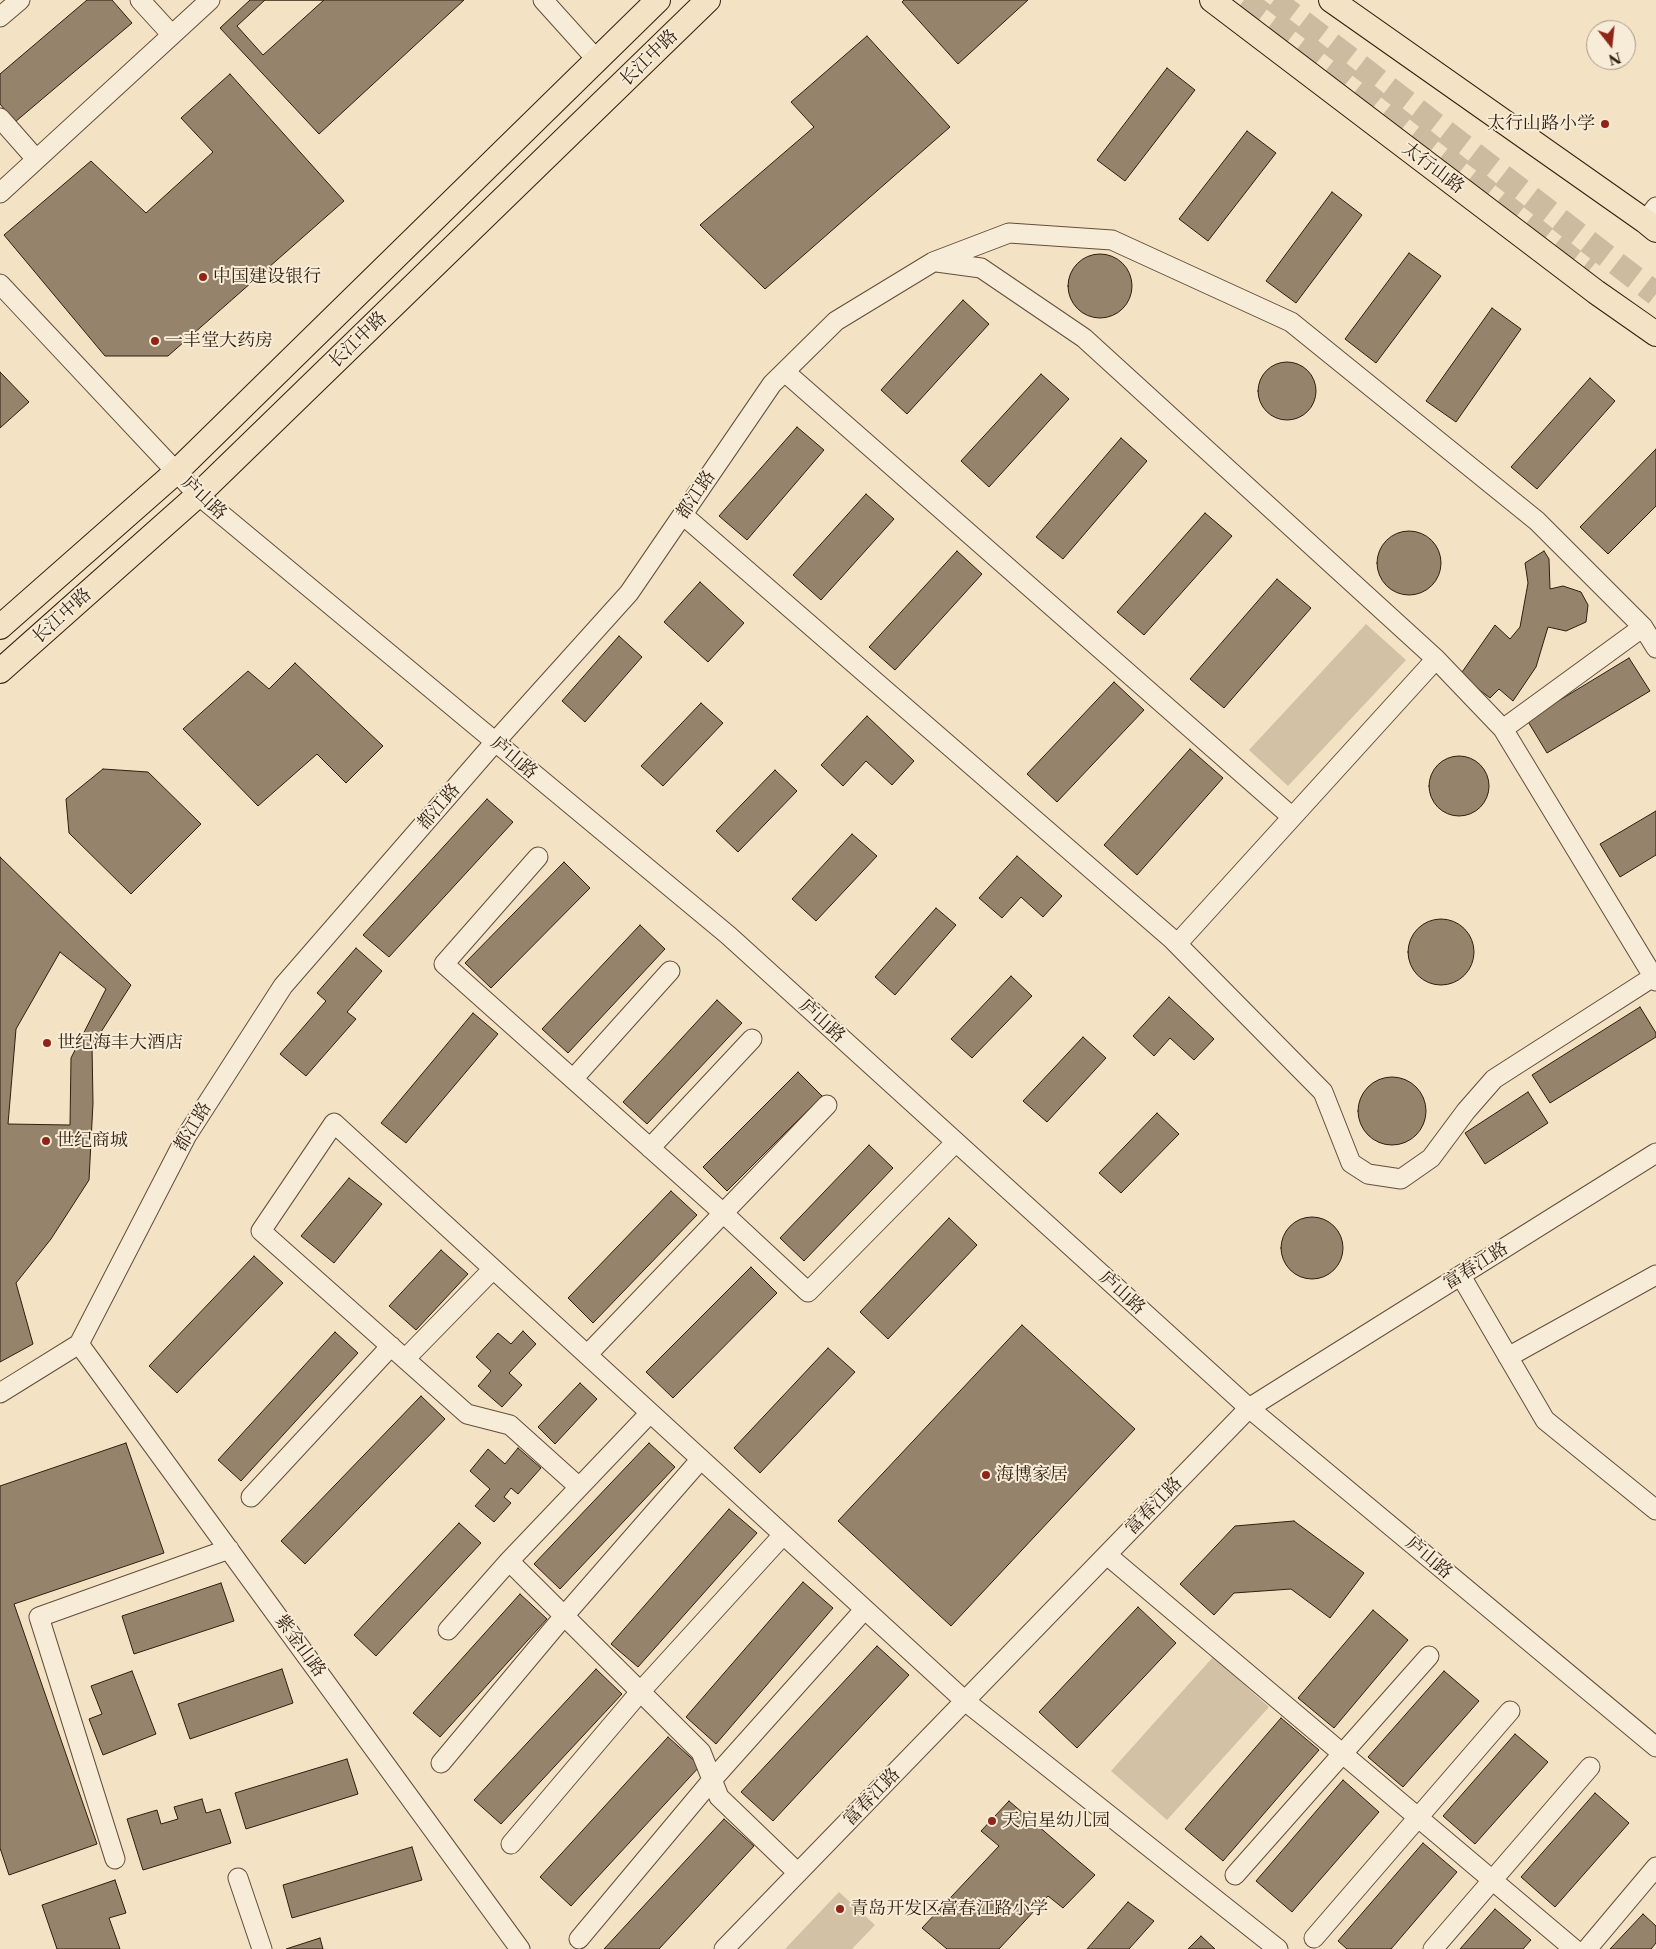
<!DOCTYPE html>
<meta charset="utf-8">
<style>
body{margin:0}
#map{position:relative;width:1656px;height:1949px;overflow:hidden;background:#f3e2c3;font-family:"Libre Caslon Text",serif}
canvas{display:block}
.north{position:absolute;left:1586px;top:20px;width:50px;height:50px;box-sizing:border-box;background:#f7ecd8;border:1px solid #a89987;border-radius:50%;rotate:164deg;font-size:14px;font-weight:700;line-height:20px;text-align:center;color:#311d0e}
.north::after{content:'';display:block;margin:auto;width:18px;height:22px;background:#8f2418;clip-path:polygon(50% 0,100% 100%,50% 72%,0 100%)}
</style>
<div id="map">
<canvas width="1656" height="1949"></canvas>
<div class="north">N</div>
</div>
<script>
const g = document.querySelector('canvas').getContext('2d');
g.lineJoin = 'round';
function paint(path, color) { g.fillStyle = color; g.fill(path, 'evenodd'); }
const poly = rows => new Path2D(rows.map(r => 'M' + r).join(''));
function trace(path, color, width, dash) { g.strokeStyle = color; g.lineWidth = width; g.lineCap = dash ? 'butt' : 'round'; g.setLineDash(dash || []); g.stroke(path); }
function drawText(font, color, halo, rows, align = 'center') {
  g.font = font + ' "Libre Caslon Text","Noto Serif SC",serif'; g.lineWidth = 4; g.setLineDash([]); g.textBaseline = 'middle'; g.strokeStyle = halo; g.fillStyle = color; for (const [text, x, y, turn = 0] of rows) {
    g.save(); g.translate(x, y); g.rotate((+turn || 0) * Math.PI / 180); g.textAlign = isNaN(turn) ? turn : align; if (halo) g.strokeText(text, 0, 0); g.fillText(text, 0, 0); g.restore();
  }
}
const green = poly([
 [1366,624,1406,660,1288,786,1249,750],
 [1213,1657,1269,1707,1167,1820,1111,1771],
 [839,1892,875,1925,852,1949,785,1949]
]);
const building = poly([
 [87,0,112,0,132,23,15,122,0,104,0,74,87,0],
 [250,0,464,0,319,134,220,28,250,0],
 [265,0,324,0,263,55,237,26,265,0],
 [904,0,1028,0,958,64,902,2,904,0],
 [867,36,950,127,765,289,700,225,814,127,791,102,867,36],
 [1167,68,1195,90,1125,181,1097,160,1167,68],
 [230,74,344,201,168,356,105,356,4,235,91,161,146,213,213,152,181,118,230,74],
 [1247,131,1276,153,1208,241,1179,219,1247,131],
 [1332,192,1362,215,1296,303,1266,281,1332,192],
 [1409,253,1441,276,1376,363,1345,339,1409,253],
 '1068 286a32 32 0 1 1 64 0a32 32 0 1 1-64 0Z',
 [963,300,989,324,907,414,881,390,963,300],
 [1492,308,1521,329,1456,422,1426,401,1492,308],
 '1258 391a29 29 0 1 1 58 0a29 29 0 1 1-58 0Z',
 [0,372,29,402,0,428,0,372],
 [1041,374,1069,399,989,487,961,461,1041,374],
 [1590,378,1615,401,1537,489,1511,467,1590,378],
 [797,427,824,450,747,540,719,516,797,427],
 [1121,438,1147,461,1063,559,1036,537,1121,438],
 [1656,449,1656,506,1608,554,1580,527,1656,449],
 [866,494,894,519,821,600,793,575,866,494],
 [1205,513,1232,536,1144,635,1117,612,1205,513],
 '1377 563a32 32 0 1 1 64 0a32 32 0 1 1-64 0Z',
 [957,551,982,574,895,670,869,647,957,551],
 [1544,551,1549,559,1550,589,1563,586,1581,592,1588,605,1586,622,1566,631,1548,627,1536,667,1513,701,1499,689,1490,698,1460,675,1495,625,1510,639,1520,627,1528,583,1525,563,1544,551],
 [1277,579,1311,608,1224,708,1190,679,1277,579],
 [700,582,744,623,708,662,664,622,700,582],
 [619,636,642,657,585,722,562,701,619,636],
 [1629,658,1650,691,1547,753,1527,720,1629,658],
 [295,663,383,746,346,783,317,754,258,806,183,729,248,671,269,689,295,663],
 [1114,682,1144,710,1057,802,1027,774,1114,682],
 [701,703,723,723,663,786,641,766,701,703],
 [867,716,914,761,892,785,866,761,843,786,821,765,867,716],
 [1190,749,1223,778,1137,875,1104,845,1190,749],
 '1429 786a30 30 0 1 1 60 0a30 30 0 1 1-60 0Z',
 [103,769,148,772,201,824,131,894,69,833,66,799,103,769],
 [775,770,797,791,738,852,716,831,775,770],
 [487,799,513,822,389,957,363,935,487,799],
 [1656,811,1656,855,1620,877,1600,844,1656,811],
 [852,834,877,856,816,921,792,899,852,834],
 [1017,856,1062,896,1043,917,1021,897,1002,918,979,898,1017,856],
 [0,857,131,985,92,1046,93,1103,89,1180,51,1239,16,1283,33,1344,0,1362,0,857],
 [564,862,590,888,491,988,465,963,564,862],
 [936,908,956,925,895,995,875,977,936,908],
 '1408 952a33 33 0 1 1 66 0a33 33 0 1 1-66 0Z',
 [640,925,665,949,568,1053,542,1029,640,925],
 [356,948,382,971,347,1012,356,1019,306,1076,280,1054,326,1001,317,993,356,948],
 [60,952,106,989,71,1058,70,1125,8,1124,16,1029,60,952],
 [1011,976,1032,996,972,1058,951,1039,1011,976],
 [1169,997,1214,1039,1194,1060,1170,1038,1154,1056,1133,1036,1169,997],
 [717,1000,742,1023,647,1124,623,1102,717,1000],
 [1640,1007,1656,1033,1656,1037,1550,1103,1532,1075,1640,1007],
 [473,1013,498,1034,406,1143,381,1123,473,1013],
 [1083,1037,1106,1058,1047,1122,1023,1101,1083,1037],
 [798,1072,822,1096,727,1191,703,1167,798,1072],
 '1358 1111a34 34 0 1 1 68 0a34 34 0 1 1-68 0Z',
 [1528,1092,1548,1123,1485,1164,1465,1133,1528,1092],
 [1157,1113,1179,1134,1121,1193,1099,1173,1157,1113],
 [869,1145,893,1168,804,1261,780,1238,869,1145],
 [349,1178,382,1204,334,1263,301,1236,349,1178],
 [671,1191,697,1215,593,1323,568,1298,671,1191],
 '1281 1248a31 31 0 1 1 62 0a31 31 0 1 1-62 0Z',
 [949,1218,977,1245,888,1339,860,1312,949,1218],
 [441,1250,468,1274,416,1330,389,1306,441,1250],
 [254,1256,283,1283,177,1393,149,1366,254,1256],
 [751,1267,777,1293,673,1398,646,1372,751,1267],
 [1022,1325,1135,1429,951,1626,838,1521,1022,1325],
 [523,1331,536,1344,509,1373,522,1385,502,1407,478,1386,491,1371,476,1357,498,1333,511,1344,523,1331],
 [335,1332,358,1353,241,1481,218,1460,335,1332],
 [828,1348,855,1372,760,1473,734,1448,828,1348],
 [580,1383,597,1399,555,1444,538,1427,580,1383],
 [421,1396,445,1419,305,1564,281,1541,421,1396],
 [126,1443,164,1553,14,1604,97,1844,9,1875,0,1848,0,1486,126,1443],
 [649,1443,675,1467,560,1589,534,1564,649,1443],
 [518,1448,541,1468,518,1494,511,1488,504,1497,511,1503,494,1522,475,1506,490,1489,470,1471,488,1449,505,1464,518,1448],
 [729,1509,757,1533,638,1667,611,1644,729,1509],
 [1294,1521,1364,1573,1330,1618,1291,1589,1234,1593,1214,1615,1180,1584,1235,1526,1294,1521],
 [459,1523,481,1543,376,1656,354,1635,459,1523],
 [803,1582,833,1608,716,1744,686,1717,803,1582],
 [221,1583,234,1621,134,1654,122,1616,221,1583],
 [520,1594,547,1619,440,1737,413,1713,520,1594],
 [1138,1607,1176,1643,1077,1748,1039,1712,1138,1607],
 [1373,1610,1408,1640,1334,1728,1298,1698,1373,1610],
 [877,1646,909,1675,773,1821,741,1792,877,1646],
 [282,1669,293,1703,190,1739,178,1704,282,1669],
 [596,1669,622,1694,501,1824,474,1800,596,1669],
 [132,1671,156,1734,103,1755,89,1719,102,1714,91,1686,132,1671],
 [1444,1671,1479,1701,1403,1787,1368,1757,1444,1671],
 [1281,1718,1319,1750,1223,1861,1185,1829,1281,1718],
 [1515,1734,1548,1762,1475,1844,1443,1816,1515,1734],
 [668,1737,700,1766,571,1906,540,1877,668,1737],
 [347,1759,358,1794,246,1829,235,1793,347,1759],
 [1343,1780,1379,1812,1292,1912,1256,1881,1343,1780],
 [1595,1793,1629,1823,1555,1907,1521,1877,1595,1793],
 [202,1799,206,1813,220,1809,231,1843,143,1870,127,1819,157,1810,161,1824,178,1819,174,1807,202,1799],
 [1009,1801,1095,1875,1063,1908,1048,1896,999,1949,947,1949,922,1928,999,1846,981,1831,1009,1801],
 [724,1819,754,1846,659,1949,604,1949,724,1819],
 [1423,1843,1457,1872,1391,1949,1347,1949,1338,1941,1423,1843],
 [412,1847,422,1880,292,1918,283,1885,412,1847],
 [115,1880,126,1913,109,1918,120,1949,57,1949,42,1905,115,1880],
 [1128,1902,1154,1921,1129,1949,1087,1949,1128,1902],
 [1495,1909,1531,1940,1523,1949,1460,1949,1495,1909],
 [1643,1914,1656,1926,1656,1943,1651,1949,1610,1949,1643,1914],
 [1201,1936,1215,1949,1188,1949,1201,1936],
 [320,1938,323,1949,286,1949,320,1938]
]);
const majorTunnel = poly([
 [1244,0,1312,51,1588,272],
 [1274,0,1656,294]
]);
const minor = poly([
 [140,0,172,35],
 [543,0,597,60],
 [0,17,20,0],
 [0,118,36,159],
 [0,193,210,0],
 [1645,221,1656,207],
 [937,262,981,268,1084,338,1436,659,1503,729,1656,981],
 [0,284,198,495,728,935,1249,1408,1656,1747],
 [785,372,1292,817],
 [683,515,1172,939,1323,1092,1351,1163,1368,1174,1401,1179,1431,1158,1466,1111,1494,1079,1653,977],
 [1503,729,1643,627],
 [538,857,444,964,722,1212,808,1292,956,1142],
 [1177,944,1436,659],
 [573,1079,670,971],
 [650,1148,752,1039],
 [1461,1276,1545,1420,1656,1510],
 [79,1344,520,1949],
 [587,1355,827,1105],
 [1508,1357,1656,1275],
 [405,1359,493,1269],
 [0,1393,79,1344,187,1135,283,986,495,742,629,593,772,384,836,321,933,262,1009,233,1112,240,1291,322,1537,521,1643,627,1656,648],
 [579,1487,510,1425,467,1414,261,1231,334,1123,965,1701,1278,1949],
 [251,1497,391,1346],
 [1107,1555,1574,1949],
 [509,1561,701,1752,719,1797,798,1873],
 [448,1630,509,1561,650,1413],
 [441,1763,564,1616,701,1459],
 [511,1844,640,1692,783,1535],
 [115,1859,39,1617,229,1549],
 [1235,1875,1429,1656],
 [238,1878,262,1949],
 [1314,1938,1510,1711],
 [579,1939,712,1780,864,1610],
 [724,1949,1249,1408,1656,1153],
 [1433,1949,1590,1767],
 [1587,1949,1656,1867]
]);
const major = poly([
 [1212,0,1596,292,1656,334],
 [1331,0,1645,221,1656,230],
 [0,627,176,472,658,0],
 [0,671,198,495,708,0]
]);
const markers = [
 [1605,124,5,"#8f2418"],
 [203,277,5,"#8f2418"],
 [155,341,5,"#8f2418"],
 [47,1043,5,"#8f2418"],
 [46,1141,5,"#8f2418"],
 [986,1475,5,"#8f2418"],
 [992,1821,5,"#8f2418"],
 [840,1909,5,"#8f2418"]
];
const streetNames = [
 ["长江中路",649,58,-44],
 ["太行山路",1433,168,37],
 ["长江中路",358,340,-44],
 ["都江路",696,495,-56],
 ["庐山路",204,498,43],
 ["长江中路",62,616,-42],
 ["庐山路",514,758,40],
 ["都江路",439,807,-49],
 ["庐山路",822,1021,42],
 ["都江路",193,1127,-59],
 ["富春江路",1476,1266,-32],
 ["庐山路",1122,1293,42],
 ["富春江路",1154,1506,-46],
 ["庐山路",1429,1558,40],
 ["紫金山路",300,1646,54],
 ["富春江路",872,1797,-46]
];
const poiNames = [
 ["太行山路小学",1595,124,"right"],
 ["中国建设银行",213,277],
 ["一丰堂大药房",165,341],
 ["世纪海丰大酒店",57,1043],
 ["世纪商城",56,1141],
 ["海博家居",996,1475],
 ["天启星幼儿园",1002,1821],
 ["青岛开发区富春江路小学",850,1909]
];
paint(green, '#d2c1a4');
paint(building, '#96836c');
trace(building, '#311d0e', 1);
trace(majorTunnel, '#ccbb9f', 24, [24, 12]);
trace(minor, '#624e3b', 21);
trace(major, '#311d0e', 26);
trace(minor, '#f7ecd8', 19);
trace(major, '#f3e2c3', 24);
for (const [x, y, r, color] of markers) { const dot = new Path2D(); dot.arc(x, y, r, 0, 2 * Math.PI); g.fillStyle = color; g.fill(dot); trace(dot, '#f7ecd8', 2); }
drawText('18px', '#311d0e', '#f7ecd8', streetNames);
drawText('18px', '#311d0e', '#f7ecd8', poiNames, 'left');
</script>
